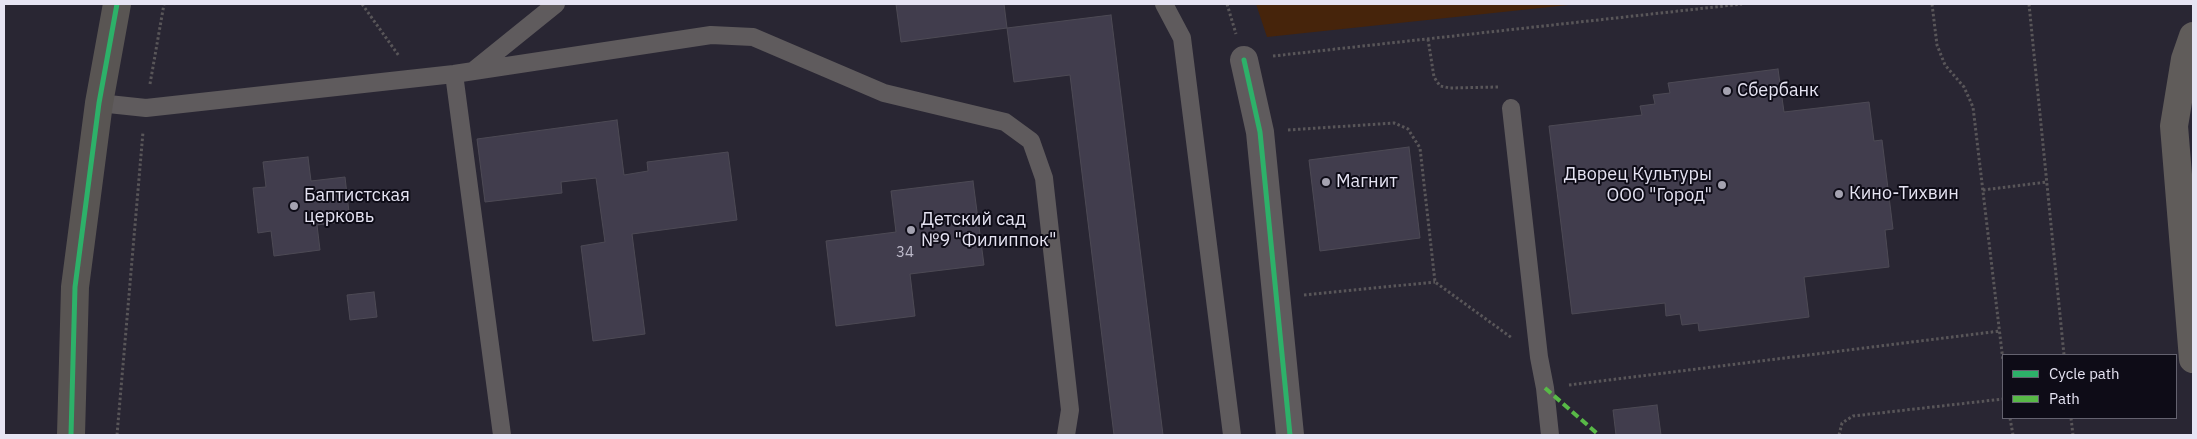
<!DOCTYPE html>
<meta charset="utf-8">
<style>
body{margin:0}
#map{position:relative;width:2197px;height:439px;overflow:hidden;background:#292633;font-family:"IBM Plex Sans",sans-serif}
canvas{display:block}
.frame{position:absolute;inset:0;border:5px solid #e6e4f3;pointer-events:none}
.legend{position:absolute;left:2002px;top:354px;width:175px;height:65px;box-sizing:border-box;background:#0e0c17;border:1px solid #64626f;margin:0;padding:6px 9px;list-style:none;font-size:15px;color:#e6e4f3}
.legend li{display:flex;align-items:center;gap:10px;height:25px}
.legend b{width:25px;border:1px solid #64626f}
</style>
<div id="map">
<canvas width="2197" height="439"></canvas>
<div class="frame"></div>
<ul class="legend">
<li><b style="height:6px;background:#2db169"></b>Cycle path</li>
<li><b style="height:6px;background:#58b947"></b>Path</li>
</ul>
</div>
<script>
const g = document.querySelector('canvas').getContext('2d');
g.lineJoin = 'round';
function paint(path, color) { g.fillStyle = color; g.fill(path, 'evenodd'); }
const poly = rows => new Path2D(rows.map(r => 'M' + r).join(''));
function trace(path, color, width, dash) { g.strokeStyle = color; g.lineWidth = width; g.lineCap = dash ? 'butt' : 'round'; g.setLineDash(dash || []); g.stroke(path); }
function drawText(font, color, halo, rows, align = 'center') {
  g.font = font + ' "IBM Plex Sans",sans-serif'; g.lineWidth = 4; g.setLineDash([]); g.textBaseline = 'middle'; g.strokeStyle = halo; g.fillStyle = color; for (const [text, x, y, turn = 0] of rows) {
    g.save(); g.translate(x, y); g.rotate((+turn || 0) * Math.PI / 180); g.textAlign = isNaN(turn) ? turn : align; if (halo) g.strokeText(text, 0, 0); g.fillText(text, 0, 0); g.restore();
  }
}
const green = poly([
 [1256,4,1578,4,1267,37]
]);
const building = poly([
 [896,4,1004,4,1007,28,901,42,896,4],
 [1111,15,1163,435,1114,435,1070,75,1014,82,1007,28,1111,15],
 [1778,69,1784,112,1869,102,1874,141,1882,140,1893,229,1885,230,1889,267,1804,277,1809,317,1699,331,1698,323,1682,325,1680,314,1666,316,1665,303,1572,314,1549,126,1642,115,1640,106,1655,104,1653,95,1670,93,1668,83,1778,69],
 [617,120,624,175,648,171,647,162,728,152,737,220,632,234,645,334,593,341,581,246,605,242,596,178,561,182,562,193,485,202,477,139,617,120],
 [1409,147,1420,238,1320,251,1309,160,1409,147],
 [308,157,311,181,345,177,350,221,317,225,320,250,274,256,271,231,258,233,253,188,266,187,263,162,308,157],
 [973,181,984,265,910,274,915,316,836,326,826,241,896,232,891,191,973,181],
 [374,292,377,317,350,320,347,295,374,292],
 [1657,405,1661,435,1616,435,1613,410,1657,405]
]);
const path = poly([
 [362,4,399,56],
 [1227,4,1236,34],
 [1932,4,1937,45,1945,65,1964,87,1973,107,2003,361],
 [2029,4,2064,355],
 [1428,39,1434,77,1440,86,1450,88,1498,87],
 [1273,56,1742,4],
 [150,84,164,4],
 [1288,130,1394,123,1408,129,1420,148,1435,282,1512,338],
 [1983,190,2047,182],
 [1304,295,1435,282],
 [1569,385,2000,331],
 [2010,418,2013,435],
 [2071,418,2073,435],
 [117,435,143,132],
 [1839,435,1842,423,1853,416,2003,399]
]);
const lane = poly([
 [1164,4,1182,38,1232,435],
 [473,71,556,4],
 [454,74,502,435],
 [99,103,146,108,454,74,711,35,753,37,884,93,1005,122,1031,141,1044,178,1070,410,1066,435],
 [1511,108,1539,357,1545,388,1550,435]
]);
const street = poly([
 [1244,60,1260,132,1290,435]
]);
const secondary = poly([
 [71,435,75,287,99,103,117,4]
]);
const primary = poly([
 [2193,36,2185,59,2174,126,2193,359]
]);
const quiet = poly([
 [1545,388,1599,435]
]);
const cycleway = poly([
 [1244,60,1260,132,1290,435],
 [71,435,75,287,99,103,117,4]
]);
const markers = [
 [1727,91,5,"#a4a2b0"],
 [1326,182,5,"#a4a2b0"],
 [1722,185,5,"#a4a2b0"],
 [1839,194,5,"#a4a2b0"],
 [294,206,5,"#a4a2b0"],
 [911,230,5,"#a4a2b0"]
];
const numberNames = [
 ["34",905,253]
];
const poiNames = [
 ["Сбербанк",1737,91],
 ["Дворец Культуры",1712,175,"right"],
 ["ООО \"Город\"",1712,196,"right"],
 ["Магнит",1336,182],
 ["Кино-Тихвин",1849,194],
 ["Баптистская",304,196],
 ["церковь",304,217],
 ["Детский сад",921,220],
 ["№9 \"Филиппок\"",921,241]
];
paint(green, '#46240b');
paint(building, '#413d4d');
trace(building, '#4d4a55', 1);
trace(path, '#595659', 3, [2.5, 2.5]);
trace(lane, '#5f5b5d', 18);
trace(street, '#5f5b5d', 28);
trace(secondary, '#595553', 28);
trace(primary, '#605c5a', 28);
trace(quiet, '#58b947', 4, [8, 4]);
trace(cycleway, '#2db169', 5);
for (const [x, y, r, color] of markers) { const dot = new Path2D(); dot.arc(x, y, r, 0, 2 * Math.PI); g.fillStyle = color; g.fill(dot); trace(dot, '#0e0c17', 2); }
drawText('15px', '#bdbaca', null, numberNames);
drawText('18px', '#e6e4f3', '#0e0c17', poiNames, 'left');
</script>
